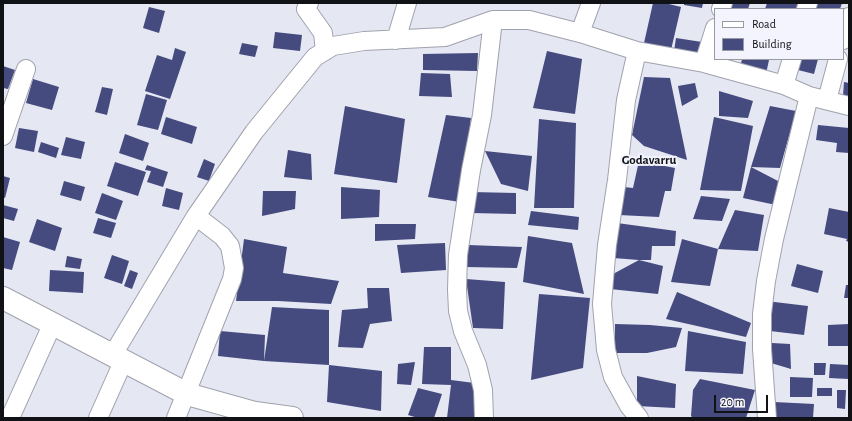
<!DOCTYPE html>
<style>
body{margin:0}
#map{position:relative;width:852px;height:421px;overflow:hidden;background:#e5e7f2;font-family:"Alegreya Sans",sans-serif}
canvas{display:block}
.frame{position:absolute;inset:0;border:4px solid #111216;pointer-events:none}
.legend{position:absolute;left:714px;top:8px;width:130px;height:52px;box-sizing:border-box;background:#f3f4fd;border:1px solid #999aa1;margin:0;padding:5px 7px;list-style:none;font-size:12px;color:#111216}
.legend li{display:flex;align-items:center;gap:8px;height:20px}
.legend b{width:20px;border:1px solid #999aa1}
.scale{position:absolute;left:714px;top:395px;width:54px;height:18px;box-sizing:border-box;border:2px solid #111216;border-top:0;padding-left:5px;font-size:12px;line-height:14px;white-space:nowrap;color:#111216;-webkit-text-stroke:3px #f3f4fd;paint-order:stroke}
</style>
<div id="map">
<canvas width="852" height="421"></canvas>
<div class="frame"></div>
<ul class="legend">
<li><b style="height:5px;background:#fff"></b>Road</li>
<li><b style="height:11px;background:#454a7f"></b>Building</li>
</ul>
<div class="scale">20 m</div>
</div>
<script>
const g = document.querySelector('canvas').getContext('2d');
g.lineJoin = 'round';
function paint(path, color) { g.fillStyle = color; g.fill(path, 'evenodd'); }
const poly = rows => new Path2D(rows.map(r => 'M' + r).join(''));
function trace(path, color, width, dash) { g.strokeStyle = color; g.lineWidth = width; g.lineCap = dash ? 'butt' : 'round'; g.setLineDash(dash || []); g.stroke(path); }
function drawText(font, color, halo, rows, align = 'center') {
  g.font = font + ' "Alegreya Sans",sans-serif'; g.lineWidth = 4; g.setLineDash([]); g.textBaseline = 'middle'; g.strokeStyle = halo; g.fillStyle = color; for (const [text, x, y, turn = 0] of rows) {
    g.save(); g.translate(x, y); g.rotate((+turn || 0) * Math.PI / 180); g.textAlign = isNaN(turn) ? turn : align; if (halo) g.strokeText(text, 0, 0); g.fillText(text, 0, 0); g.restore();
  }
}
const building = poly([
 [653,3,665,3,681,7,671,50,644,43],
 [684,3,703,3,702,8,684,5],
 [729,3,750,3,748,9,727,8],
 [767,3,800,3,798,9,765,9],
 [818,3,842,3,840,9,816,9],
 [149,7,165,11,159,33,143,28],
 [275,32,302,35,300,51,273,48],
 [676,38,702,42,699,56,674,51],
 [242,43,258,46,255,57,239,54],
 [175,48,186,52,170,99,145,91,157,55,172,60],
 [547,51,582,59,575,114,533,108],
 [478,53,477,71,423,70,423,54],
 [742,59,769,60,766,74,740,68],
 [800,59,818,59,814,74,798,70],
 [3,66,15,70,8,89,3,88],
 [421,73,450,74,452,97,419,96],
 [644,77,670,78,687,160,644,146,632,135],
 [33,79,59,87,52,110,26,103],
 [844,82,849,83,849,97,843,96],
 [695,83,698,97,682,106,678,86],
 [102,87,113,89,107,115,95,112],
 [719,91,753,101,748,118,719,116],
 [146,94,167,100,158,130,137,125],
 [345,106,405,119,397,183,334,174],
 [770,106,796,111,780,168,751,167],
 [446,115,471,118,460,202,428,197],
 [166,117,197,127,192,144,161,134],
 [714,117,753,126,741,191,700,190],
 [539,119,576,123,574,208,534,208],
 [818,125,849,128,849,153,836,152,837,143,816,140],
 [19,128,38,131,34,152,15,148],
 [125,134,149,143,143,161,119,153],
 [66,137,85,142,81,159,61,155],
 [41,142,59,148,56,158,38,152],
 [288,150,311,154,312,180,284,177],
 [485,151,532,156,528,191,501,184],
 [204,159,215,164,209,181,197,177],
 [639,161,675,168,671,191,665,191,659,217,619,215,624,187,633,188],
 [115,162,146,172,138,196,107,186],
 [147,165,168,172,163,187,147,182,151,171,145,170],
 [751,167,778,181,776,205,743,198],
 [3,176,10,178,5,198,3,197],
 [64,181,85,187,81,201,60,195],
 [341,187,380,190,379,217,341,219],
 [166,188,183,193,179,210,162,206],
 [263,191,296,191,295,209,262,216],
 [471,192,516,193,516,214,471,213],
 [102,193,123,201,116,220,95,213],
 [701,196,730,199,722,221,693,219],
 [3,205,18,209,14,221,3,218],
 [829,208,849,212,849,242,846,241,847,239,824,234],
 [735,210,764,215,758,251,718,249,710,286,671,282,682,239,718,249],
 [531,211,579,217,578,230,528,225],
 [98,218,116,223,111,238,93,233],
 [37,219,62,228,55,251,29,242],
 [617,223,676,231,675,246,652,246,651,260,639,260,663,266,658,294,610,289,613,274,639,260,613,258],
 [375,224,416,224,415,239,375,241],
 [528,236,572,243,584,294,523,282],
 [3,237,20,242,12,270,3,268],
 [244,239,287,247,283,273,339,281,331,304,278,301,236,301],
 [445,243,446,270,401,273,397,245],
 [468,245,522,247,517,268,466,267],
 [112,255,129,261,122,284,104,278],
 [67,256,82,259,80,269,65,267],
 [797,264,823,271,818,293,791,286],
 [50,270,84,272,83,293,49,291],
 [130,270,138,273,132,289,124,286],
 [466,279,505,282,503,329,473,328],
 [846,285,849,285,849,298,844,298],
 [367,288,389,288,392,321,370,324,363,348,338,347,342,310,368,308],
 [677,292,751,323,746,337,666,319],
 [539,294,590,298,583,368,531,380],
 [766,301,808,306,804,335,770,331,772,319,764,318],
 [272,307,329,310,329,365,264,361,218,356,220,331,265,335,264,361],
 [615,324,650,325,682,328,676,347,647,353,615,353],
 [849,324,849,346,828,346,828,325],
 [688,331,746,342,743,374,685,371],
 [772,343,790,344,791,369,771,363],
 [424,347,451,347,451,380,482,384,474,418,447,418,451,385,422,384],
 [415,362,411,385,397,384,398,364],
 [814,363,826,363,825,375,814,375],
 [830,364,849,365,849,379,829,378],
 [329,365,382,371,381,411,327,402],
 [637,376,676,384,675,408,637,406],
 [790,377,813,378,812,397,790,397],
 [700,379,755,390,746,418,693,418,691,416,693,390],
 [418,388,442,394,434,418,418,418,408,415],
 [817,388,832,388,832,396,817,396],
 [837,390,846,390,845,409,837,408],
 [774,402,814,404,813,418,773,418]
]);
const minor = poly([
 [309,3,306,9,323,33,325,51],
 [721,9,723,3],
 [806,9,808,3],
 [580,33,591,3],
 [396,40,407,3],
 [843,40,849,17],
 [637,51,626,100,617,180,607,245,602,304,606,350,613,377,629,406,639,418],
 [704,63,715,28],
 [784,85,792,59],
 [827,100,838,59],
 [3,136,26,69],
 [112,356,196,216,254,132,315,57,333,46,364,41,445,37,493,20,529,20,580,33,637,51,704,63,784,85,809,96,849,106],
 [10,418,52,325],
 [98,418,123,362],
 [176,418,232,279,234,268,230,246,222,236,196,216],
 [484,418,483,390,477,365,463,331,458,311,457,290,458,255,471,170,482,115,493,20],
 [767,418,762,349,762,314,766,281,774,239,809,96]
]);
const secondary = poly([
 [3,298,187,394,255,413,292,418]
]);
const quarterNames = [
 ["Godavarru",649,160]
];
paint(building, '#454a7f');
trace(minor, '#a0a2ad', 20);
trace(secondary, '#a0a2ad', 24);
trace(minor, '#fff', 18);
trace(secondary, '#fff', 22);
drawText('bold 13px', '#111216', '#f3f4fd', quarterNames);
</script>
